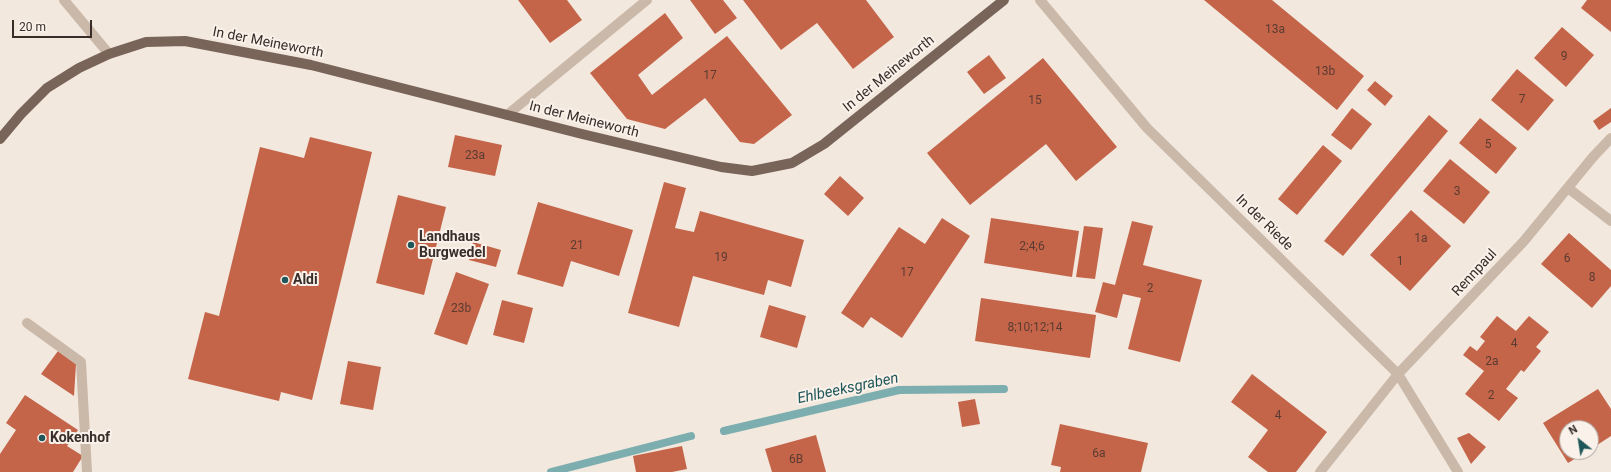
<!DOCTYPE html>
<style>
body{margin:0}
#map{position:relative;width:1611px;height:472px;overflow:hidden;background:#f2e8de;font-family:Roboto,sans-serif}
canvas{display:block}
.north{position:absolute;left:1559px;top:420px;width:40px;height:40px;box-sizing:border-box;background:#faf2ea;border:1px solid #aca39d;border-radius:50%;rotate:330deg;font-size:11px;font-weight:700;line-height:16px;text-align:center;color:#382d29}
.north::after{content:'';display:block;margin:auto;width:14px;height:18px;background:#1f5659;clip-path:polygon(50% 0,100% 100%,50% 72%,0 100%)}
.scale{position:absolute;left:12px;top:20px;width:80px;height:18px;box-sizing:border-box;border:2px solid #382d29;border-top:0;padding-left:5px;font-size:12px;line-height:14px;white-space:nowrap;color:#382d29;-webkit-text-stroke:3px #faf2ea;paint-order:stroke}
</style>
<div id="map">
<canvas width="1611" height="472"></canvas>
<div class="north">N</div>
<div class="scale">20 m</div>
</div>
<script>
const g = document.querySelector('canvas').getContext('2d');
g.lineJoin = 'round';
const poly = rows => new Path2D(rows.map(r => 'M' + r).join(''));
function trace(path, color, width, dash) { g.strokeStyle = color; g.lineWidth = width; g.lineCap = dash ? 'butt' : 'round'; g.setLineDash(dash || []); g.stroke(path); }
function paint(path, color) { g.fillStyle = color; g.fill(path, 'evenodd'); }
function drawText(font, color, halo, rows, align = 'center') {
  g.font = font + ' Roboto,sans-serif'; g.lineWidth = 4; g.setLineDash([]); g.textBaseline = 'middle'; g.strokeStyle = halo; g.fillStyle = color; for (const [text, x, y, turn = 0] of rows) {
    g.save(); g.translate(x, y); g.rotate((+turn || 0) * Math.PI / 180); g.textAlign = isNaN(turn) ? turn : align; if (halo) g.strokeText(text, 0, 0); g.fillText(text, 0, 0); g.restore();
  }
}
const stream = poly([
 [724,431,899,390,1004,389],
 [551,472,691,436]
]);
const building = poly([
 [518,0,567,0,582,20,550,43],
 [690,0,723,0,737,18,715,34],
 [743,0,866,0,894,37,853,69,817,23,781,50],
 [1204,0,1272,0,1364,76,1337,110],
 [1587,0,1611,0,1611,32,1581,8],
 [665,13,683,38,638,75,652,95,727,36,792,115,754,144,740,142,705,98,665,129,627,119,590,73],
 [1562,27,1594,55,1566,87,1534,58],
 [989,55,1006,78,984,94,967,72],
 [1043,58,1117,147,1076,181,1046,144,970,205,927,153],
 [1517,69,1554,100,1528,131,1491,100],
 [1375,81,1393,96,1385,106,1367,90],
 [1352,108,1372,124,1351,150,1331,135],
 [1611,108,1611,122,1599,130,1593,121],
 [1429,115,1448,131,1343,256,1324,241],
 [1480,118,1517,148,1496,174,1459,143],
 [455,135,502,145,495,176,448,167],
 [310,137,372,152,312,400,281,392,279,401,188,379,205,312,219,316,260,147,304,158],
 [1323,145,1342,161,1297,215,1278,199],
 [1450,159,1490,192,1464,224,1423,191],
 [840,176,864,198,848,216,824,194],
 [664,182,686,188,675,228,694,232,700,211,804,240,791,287,768,280,764,295,693,276,679,327,628,313],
 [398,195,446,207,424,295,376,283],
 [538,202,633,230,619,276,571,261,563,287,517,274],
 [1411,210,1451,246,1410,291,1370,255],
 [942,218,970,236,902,338,871,317,863,328,841,313,899,227,925,244],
 [991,218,1079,231,1072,277,984,263],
 [1132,221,1153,226,1143,265,1202,280,1180,362,1128,349,1141,298,1123,294,1117,318,1095,312,1103,282,1115,285],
 [1084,226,1103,228,1095,279,1076,277],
 [1569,233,1611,270,1611,286,1592,308,1541,264],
 [473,242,501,250,496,267,469,260],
 [456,272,489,284,467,345,434,334],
 [981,298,1096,315,1090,358,975,341],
 [502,300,533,308,524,343,493,335],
 [769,305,806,316,797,348,760,337],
 [1497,316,1516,331,1529,316,1549,332,1536,347,1541,351,1524,372,1521,370,1506,389,1518,398,1499,421,1465,394,1484,371,1463,355,1470,346,1477,351,1485,341,1480,337],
 [58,351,76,364,74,396,41,374],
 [348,361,381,367,373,410,340,404],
 [1252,374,1327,432,1296,472,1268,472,1248,457,1268,430,1231,402],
 [1598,389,1611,409,1611,436,1591,449,1591,428,1567,428,1567,452,1586,452,1568,463,1543,423],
 [25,395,78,430,67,446,83,456,73,472,0,472,0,454,16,430,6,423],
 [975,399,980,424,962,427,958,402],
 [1060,424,1148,443,1141,472,1060,472,1061,467,1051,465],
 [1469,433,1486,447,1471,464,1457,438],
 [816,435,826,472,772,472,765,449],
 [682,446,687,469,672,472,636,472,633,456]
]);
const minor = poly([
 [64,0,109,54],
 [1040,0,1147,128,1398,374,1458,472],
 [507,115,647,0],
 [1568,188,1611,221],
 [27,323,81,362,87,472],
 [1320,472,1398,374,1524,241,1593,157,1611,138]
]);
const major = poly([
 [0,139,21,114,47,88,79,68,109,54,146,42,185,41,311,65,582,134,721,167,752,171,792,163,824,144,1004,0]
]);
const markers = [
 [411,245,4,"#1f5659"],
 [285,280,4,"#1f5659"],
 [42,438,4,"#1f5659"]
];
const numberNames = [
 ["13a",1275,30],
 ["9",1564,57],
 ["13b",1325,72],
 ["17",710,76],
 ["7",1522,100],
 ["15",1035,101],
 ["5",1488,145],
 ["23a",475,156],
 ["3",1457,192],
 ["1a",1421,239],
 ["21",577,246],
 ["2;4;6",1032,247],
 ["19",721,258],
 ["6",1567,259],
 ["1",1400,262],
 ["17",907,273],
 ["8",1592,278],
 ["2",1150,289],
 ["23b",461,309],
 ["8;10;12;14",1035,328],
 ["4",1514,344],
 ["2a",1492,362],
 ["2",1491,396],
 ["4",1278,416],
 ["6a",1099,454],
 ["6B",796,460]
];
const streetNames = [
 ["In der Meineworth",268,43,11],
 ["In der Meineworth",889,74,-39],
 ["In der Meineworth",584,120,14],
 ["In der Riede",1264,223,44],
 ["Rennpaul",1475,273,-47]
];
const poiNames = [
 ["Landhaus",419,237],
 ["Burgwedel",419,253],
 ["Aldi",293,280],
 ["Kokenhof",50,438]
];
const waterNames = [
 ["Ehlbeeksgraben",848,389,-12]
];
trace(stream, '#7daeaf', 8);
paint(building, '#c4654a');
trace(minor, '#cab8a9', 10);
trace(major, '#79645a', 10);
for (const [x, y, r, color] of markers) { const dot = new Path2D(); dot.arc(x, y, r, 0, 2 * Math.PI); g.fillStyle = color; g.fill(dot); trace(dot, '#faf2ea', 1.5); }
drawText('12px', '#5b3b31', null, numberNames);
drawText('14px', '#382d29', '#faf2ea', streetNames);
drawText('bold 14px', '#382d29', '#faf2ea', poiNames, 'left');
drawText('italic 15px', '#1f5659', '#faf2ea', waterNames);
</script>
